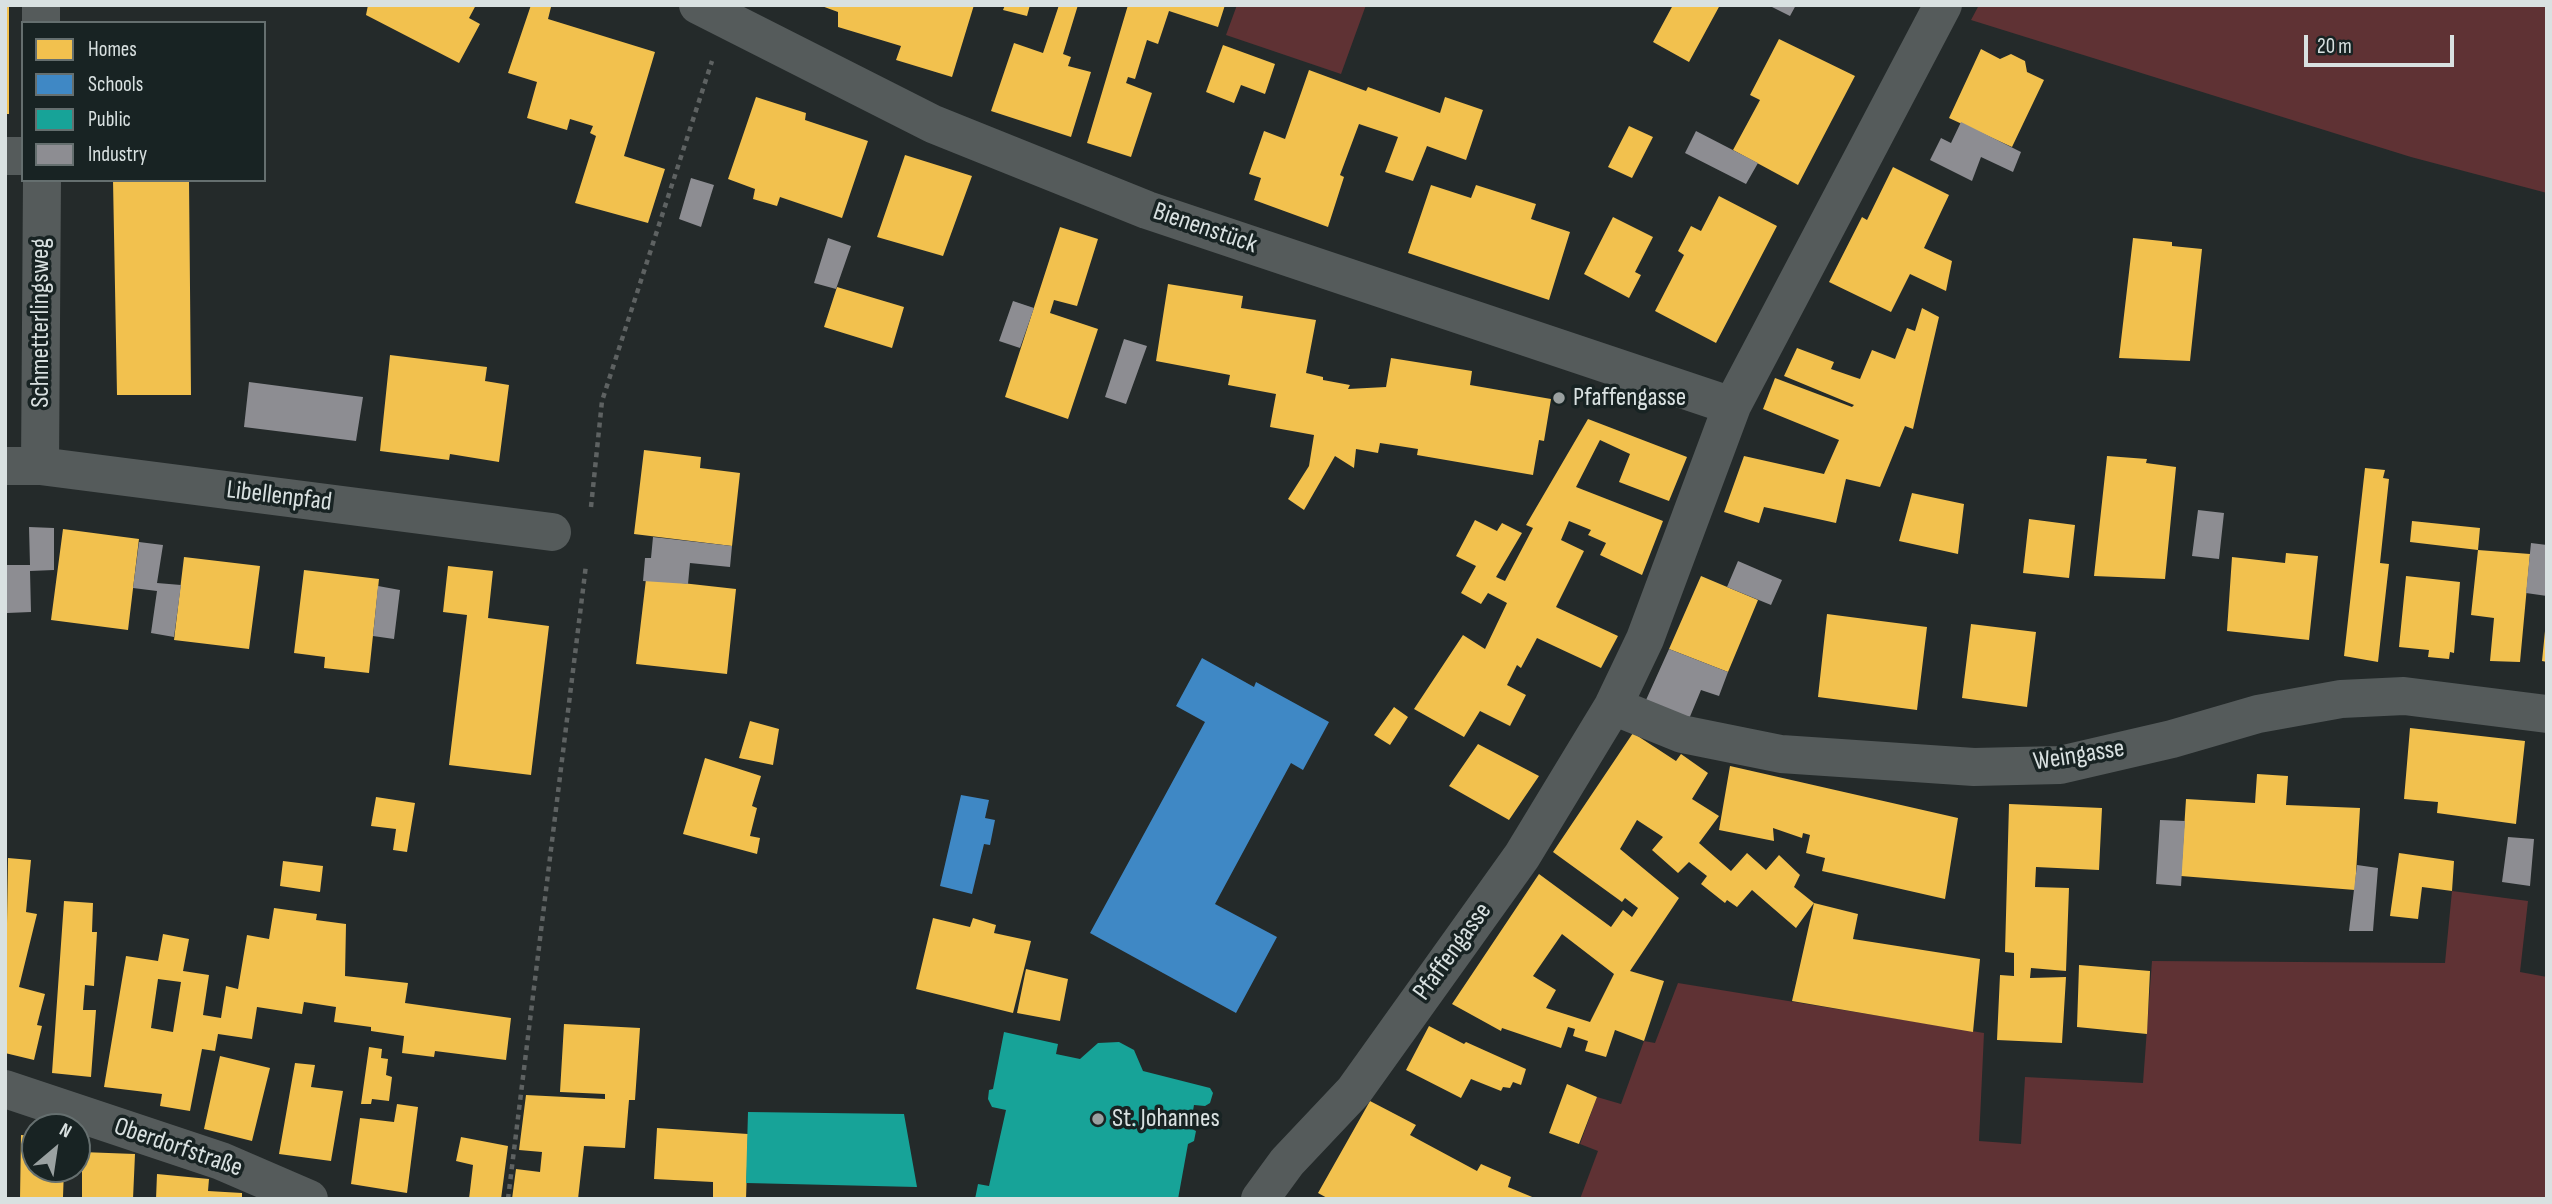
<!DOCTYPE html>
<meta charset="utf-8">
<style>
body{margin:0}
#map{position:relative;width:2552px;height:1204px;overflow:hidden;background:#242a2a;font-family:"Sofia Sans Condensed",sans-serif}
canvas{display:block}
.frame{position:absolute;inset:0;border:7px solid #d9e1e1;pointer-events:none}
.legend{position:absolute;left:21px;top:21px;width:245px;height:161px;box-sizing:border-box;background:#182323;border:2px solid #656f6f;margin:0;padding:9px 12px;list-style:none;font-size:21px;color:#d9e1e1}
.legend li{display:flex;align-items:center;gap:14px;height:35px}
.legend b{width:35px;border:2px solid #656f6f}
.north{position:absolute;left:21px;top:1113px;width:70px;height:70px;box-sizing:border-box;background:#182323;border:2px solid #656f6f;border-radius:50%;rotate:29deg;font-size:19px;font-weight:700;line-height:28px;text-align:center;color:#d9e1e1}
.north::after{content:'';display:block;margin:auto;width:24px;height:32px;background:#9aa1a1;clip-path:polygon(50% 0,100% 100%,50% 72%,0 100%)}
.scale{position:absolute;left:2304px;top:35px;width:150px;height:32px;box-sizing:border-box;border:4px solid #d9e1e1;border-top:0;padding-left:9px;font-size:21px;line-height:24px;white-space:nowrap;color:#d9e1e1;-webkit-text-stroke:5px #182323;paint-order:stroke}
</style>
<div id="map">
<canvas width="2552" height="1204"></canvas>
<div class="frame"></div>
<ul class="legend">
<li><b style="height:19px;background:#f2c14e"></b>Homes</li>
<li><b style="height:19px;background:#3f88c5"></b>Schools</li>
<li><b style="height:19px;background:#17a398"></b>Public</li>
<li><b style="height:19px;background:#8d8d92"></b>Industry</li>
</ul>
<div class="north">N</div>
<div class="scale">20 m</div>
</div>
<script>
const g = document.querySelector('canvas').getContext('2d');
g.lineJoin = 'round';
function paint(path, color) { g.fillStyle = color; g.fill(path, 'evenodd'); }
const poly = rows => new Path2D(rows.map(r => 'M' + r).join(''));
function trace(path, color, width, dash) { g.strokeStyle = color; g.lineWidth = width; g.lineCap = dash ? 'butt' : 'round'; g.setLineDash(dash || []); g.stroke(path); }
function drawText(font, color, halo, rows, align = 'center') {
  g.font = font + ' "Sofia Sans Condensed",sans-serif'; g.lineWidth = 7; g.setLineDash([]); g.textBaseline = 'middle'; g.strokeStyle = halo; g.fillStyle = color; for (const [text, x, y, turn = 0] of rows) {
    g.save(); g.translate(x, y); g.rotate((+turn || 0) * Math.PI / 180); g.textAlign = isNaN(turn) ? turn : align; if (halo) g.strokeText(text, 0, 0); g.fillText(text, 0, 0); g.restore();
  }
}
const green = poly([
 [1237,5,1366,5,1341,74,1226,35],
 [1979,5,2547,5,2547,193,2411,157,1971,20],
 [2452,891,2528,901,2520,972,2547,977,2547,1199,1580,1199,1598,1151,1580,1144,1597,1097,1621,1104,1644,1041,1655,1043,1678,983,1984,1033,1979,1141,2021,1144,2025,1077,2143,1083,2152,961,2445,963]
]);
const homes = poly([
 [5,5,9,5,9,114,5,114],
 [368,5,476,5,469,18,480,24,459,63,366,15],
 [531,5,551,7,548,19,655,52,624,156,665,169,648,223,575,203,596,136,590,133,593,126,570,119,567,130,527,118,537,82,508,73],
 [819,5,974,5,952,77,896,60,901,46,838,27,838,12],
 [1005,5,1030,5,1027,16,1003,10],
 [1059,5,1078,5,1063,54,1071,57,1068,66,1091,72,1071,137,991,111,1014,43,1043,53],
 [1128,5,1225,5,1218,27,1169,11,1158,44,1147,40,1135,79,1128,77,1126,83,1152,93,1131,157,1087,143],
 [1673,5,1720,5,1689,62,1653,42],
 [1779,39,1855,76,1798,185,1733,150,1760,100,1750,95],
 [1223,45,1275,64,1265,94,1241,85,1234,103,1206,92],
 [1981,49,2000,59,2011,54,2025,61,2027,72,2044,80,2012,147,1949,118],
 [1309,70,1366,91,1368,87,1440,113,1445,97,1483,110,1466,160,1427,146,1413,181,1385,172,1398,137,1359,124,1340,175,1344,177,1328,227,1254,200,1261,178,1249,174,1264,131,1285,139],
 [756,97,806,113,805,120,868,141,842,218,780,197,777,206,753,199,755,189,728,179],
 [1629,126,1653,137,1632,178,1608,167],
 [905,155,972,176,943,256,877,237],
 [1893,167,1949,195,1924,248,1952,261,1946,291,1910,274,1891,312,1829,282,1862,217,1867,220],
 [113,180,189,180,191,395,117,395],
 [1431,185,1471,198,1476,185,1536,204,1531,219,1570,232,1549,300,1408,253],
 [1719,196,1777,226,1716,343,1655,311,1684,255,1678,251,1691,226,1701,231],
 [1613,217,1653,237,1635,272,1641,275,1629,298,1584,274],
 [1060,227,1098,239,1077,306,1054,300,1050,313,1098,329,1068,419,1005,397],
 [2133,238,2172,242,2172,246,2202,249,2190,361,2119,358],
 [1168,284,1243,296,1241,308,1316,320,1306,373,1323,377,1323,380,1350,385,1348,389,1386,387,1391,358,1472,371,1470,385,1551,399,1544,441,1539,440,1533,475,1417,455,1418,449,1380,443,1378,453,1356,449,1354,468,1335,456,1304,510,1288,499,1309,466,1314,435,1270,427,1276,394,1228,385,1230,375,1156,361],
 [837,287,904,307,892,348,824,327],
 [1922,308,1939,317,1913,429,1905,426,1880,487,1846,479,1836,523,1764,507,1759,523,1724,512,1744,456,1824,474,1839,440,1763,409,1775,378,1852,407,1854,405,1784,376,1797,348,1834,362,1831,369,1860,379,1872,350,1895,359,1907,328,1915,331],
 [390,355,487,367,485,381,509,385,499,462,450,454,449,460,380,451],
 [1588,419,1687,457,1669,501,1619,482,1630,454,1600,440,1576,487,1663,521,1642,575,1600,555,1606,543,1588,535,1591,530,1569,521,1561,540,1584,551,1556,607,1618,636,1601,668,1537,638,1521,668,1517,665,1507,685,1526,695,1510,726,1480,711,1464,737,1414,709,1463,635,1485,649,1507,603,1488,593,1481,604,1461,593,1476,566,1456,556,1475,520,1497,531,1502,523,1522,533,1496,577,1505,581,1533,528,1526,525],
 [644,450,701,457,700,468,740,473,732,546,634,534],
 [2107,456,2147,459,2146,463,2176,467,2165,579,2094,576],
 [2365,468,2385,470,2383,478,2389,479,2380,563,2389,564,2378,662,2344,656],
 [1912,493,1964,504,1958,554,1899,541],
 [2029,519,2075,525,2069,578,2023,573],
 [2412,521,2480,528,2478,550,2410,542],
 [63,529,139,539,128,630,51,620],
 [2478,550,2530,554,2520,662,2490,661,2494,618,2471,615],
 [2286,553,2318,556,2309,640,2227,631,2232,557,2285,563],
 [184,557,260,566,249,649,174,640],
 [448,566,493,571,488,618,549,626,531,775,449,765,467,615,443,612],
 [304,570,379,579,369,673,324,668,325,657,294,653],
 [1701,576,1758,600,1728,672,1669,649],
 [2406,576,2460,582,2454,653,2450,652,2449,659,2428,657,2429,650,2399,647],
 [646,579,736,589,727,674,636,664],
 [1827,614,1927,627,1917,710,1818,697],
 [1971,624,2036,632,2027,707,1962,698],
 [2545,631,2547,631,2547,662,2542,661],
 [1394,707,1408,717,1390,745,1374,735],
 [750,721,779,729,773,765,739,758],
 [2410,728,2525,741,2516,824,2437,813,2438,802,2404,799],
 [1633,733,1676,761,1681,754,1708,773,1692,799,1719,816,1699,843,1731,871,1747,853,1766,870,1779,855,1800,875,1794,887,1814,903,1796,928,1752,890,1737,907,1727,900,1725,903,1701,884,1707,876,1689,862,1678,873,1652,850,1663,837,1637,820,1620,849,1679,898,1630,971,1664,981,1644,1041,1615,1030,1606,1057,1585,1051,1588,1041,1573,1036,1575,1029,1568,1027,1561,1048,1502,1028,1501,1031,1452,1004,1539,874,1611,927,1623,910,1632,917,1638,908,1625,898,1622,902,1553,852],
 [1562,934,1614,974,1590,1022,1546,1008,1556,990,1533,976],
 [1478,744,1539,776,1509,820,1449,786],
 [705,758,761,776,752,806,757,808,750,836,760,838,757,854,683,834],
 [1730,766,1958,818,1945,899,1822,871,1825,858,1806,853,1810,835,1803,833,1802,838,1773,828,1774,841,1719,830],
 [2257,774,2288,776,2286,805,2360,808,2355,890,2181,876,2186,799,2255,803],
 [376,797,415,803,407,852,393,850,396,829,371,826],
 [2009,804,2102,808,2099,870,2036,867,2035,887,2069,888,2066,971,2031,968,2030,978,2066,977,2062,1043,1997,1040,2000,975,2014,976,2014,953,2005,952],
 [2399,853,2454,861,2452,891,2422,887,2418,919,2390,916],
 [8,858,31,860,26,912,37,914,19,987,45,994,37,1025,42,1026,34,1060,5,1053],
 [283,861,323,866,320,892,280,886],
 [64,901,93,903,92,932,97,932,94,986,85,985,83,1010,96,1010,91,1077,52,1073],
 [1814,903,1858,914,1853,939,1980,959,1973,1032,1792,1001],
 [274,908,317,914,316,920,346,924,345,976,408,983,405,1003,511,1018,506,1060,435,1051,434,1057,402,1053,404,1036,371,1031,371,1027,334,1022,336,1007,304,1002,302,1014,257,1007,252,1039,218,1034,215,1051,202,1049,190,1111,160,1106,162,1094,104,1087,126,956,158,961,163,934,189,939,183,971,209,975,203,1015,221,1018,226,986,238,989,247,935,269,939],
 [158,979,181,982,173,1032,151,1028],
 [933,918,970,927,973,918,996,925,994,933,1031,941,1013,1013,916,989],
 [2079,965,2150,971,2147,1034,2077,1027],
 [1026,969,1068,979,1060,1021,1017,1013],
 [564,1024,640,1028,635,1100,629,1100,625,1148,584,1146,578,1199,512,1199,516,1169,540,1172,542,1152,519,1150,526,1095,605,1099,605,1094,560,1092],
 [1429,1026,1464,1044,1466,1042,1526,1069,1521,1085,1513,1082,1510,1088,1503,1087,1501,1091,1471,1079,1461,1098,1406,1070],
 [369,1047,382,1049,381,1058,388,1059,386,1075,392,1077,389,1101,372,1099,371,1104,361,1104],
 [220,1056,270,1068,252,1141,204,1129],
 [295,1063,315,1065,311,1087,343,1091,331,1161,279,1154],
 [1567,1084,1597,1097,1579,1144,1549,1133],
 [1370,1101,1416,1125,1410,1135,1477,1171,1481,1164,1511,1177,1508,1187,1537,1199,1329,1199,1318,1193],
 [397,1104,418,1107,407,1193,351,1184,360,1118,394,1122],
 [657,1128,748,1134,746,1199,713,1199,713,1182,654,1179],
 [21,1135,35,1136,35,1169,64,1169,63,1197,20,1199],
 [461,1137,508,1146,501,1199,469,1199,473,1165,456,1161],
 [82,1152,135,1154,133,1199,82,1199],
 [157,1174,209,1179,208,1191,242,1193,242,1199,156,1199]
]);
const schools = poly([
 [1202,658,1254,687,1256,682,1329,722,1303,770,1291,763,1215,904,1277,937,1236,1013,1090,933,1205,722,1176,706],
 [961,795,989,800,985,818,995,820,990,845,984,844,972,894,940,886]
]);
const public = poly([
 [1004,1032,1058,1044,1056,1054,1080,1059,1098,1043,1119,1042,1134,1050,1143,1071,1210,1088,1213,1093,1210,1103,1205,1106,1194,1105,1190,1128,1196,1131,1194,1141,1188,1144,1178,1199,975,1199,978,1184,989,1186,1006,1110,992,1107,988,1099,989,1090,993,1089],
 [748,1112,904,1114,917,1187,746,1183]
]);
const industry = poly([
 [1768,5,1796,5,1790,16],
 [1961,122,2021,152,2013,172,1981,157,1972,181,1930,160,1941,138,1951,143],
 [1696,131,1758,163,1746,184,1685,153],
 [691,178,714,185,701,227,679,219],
 [828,238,851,246,836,289,814,283],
 [1013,301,1034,308,1020,348,999,341],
 [1124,339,1147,346,1126,404,1105,397],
 [249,382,363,397,356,441,244,427],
 [2198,510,2224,513,2219,559,2192,556],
 [29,527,54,528,54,570,30,571,31,612,7,613,6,565,30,565],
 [653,537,732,546,730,567,690,563,688,584,643,581,645,558,651,558],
 [139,542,163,545,157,583,181,585,174,637,151,633,157,591,133,588],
 [2531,543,2547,545,2547,596,2526,593],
 [1738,561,1782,580,1771,605,1727,587],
 [378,586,400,590,394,639,373,636],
 [1669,649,1728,672,1719,696,1701,690,1689,719,1646,700],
 [2160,820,2185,821,2181,886,2156,884],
 [2508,837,2534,839,2530,886,2502,882],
 [2357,865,2378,868,2373,931,2349,931]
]);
const path = poly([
 [591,507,602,401,712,61],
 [508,1199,586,565]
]);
const minor = poly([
 [41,5,41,23],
 [698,5,933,124,1147,210,1732,406],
 [5,156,23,156],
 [5,466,40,466,552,532],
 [40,466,42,180],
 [1613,706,1682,734,1781,754,1974,767,2060,765,2172,739,2258,714,2341,699,2404,696,2547,714],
 [5,1089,221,1161,309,1199],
 [1260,1199,1287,1162,1354,1091,1522,856,1613,706,1645,639,1732,406,1943,5]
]);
const markers = [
 [1559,398,7,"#9aa1a1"],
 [1098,1119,7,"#9aa1a1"]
];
const streetNames = [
 ["Bienenstück",1205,229,19],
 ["Schmetterlingsweg",41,323,-90],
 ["Libellenpfad",279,497,7],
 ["Weingasse",2079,756,-9],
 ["Pfaffengasse",1453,952,-54],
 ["Oberdorfstraße",178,1148,19]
];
const poiNames = [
 ["Pfaffengasse",1573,398],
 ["St. Johannes",1112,1119]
];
paint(green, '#5f3234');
paint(homes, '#f2c14e');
paint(schools, '#3f88c5');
paint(public, '#17a398');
paint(industry, '#8d8d92');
trace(path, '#5e6262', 4.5, [5, 5]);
trace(minor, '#555b5b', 38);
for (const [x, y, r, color] of markers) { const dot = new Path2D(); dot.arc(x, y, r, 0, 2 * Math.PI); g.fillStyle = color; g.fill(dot); trace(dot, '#182323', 2.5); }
drawText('26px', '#d9e1e1', '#182323', streetNames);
drawText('26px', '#d9e1e1', '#182323', poiNames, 'left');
</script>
